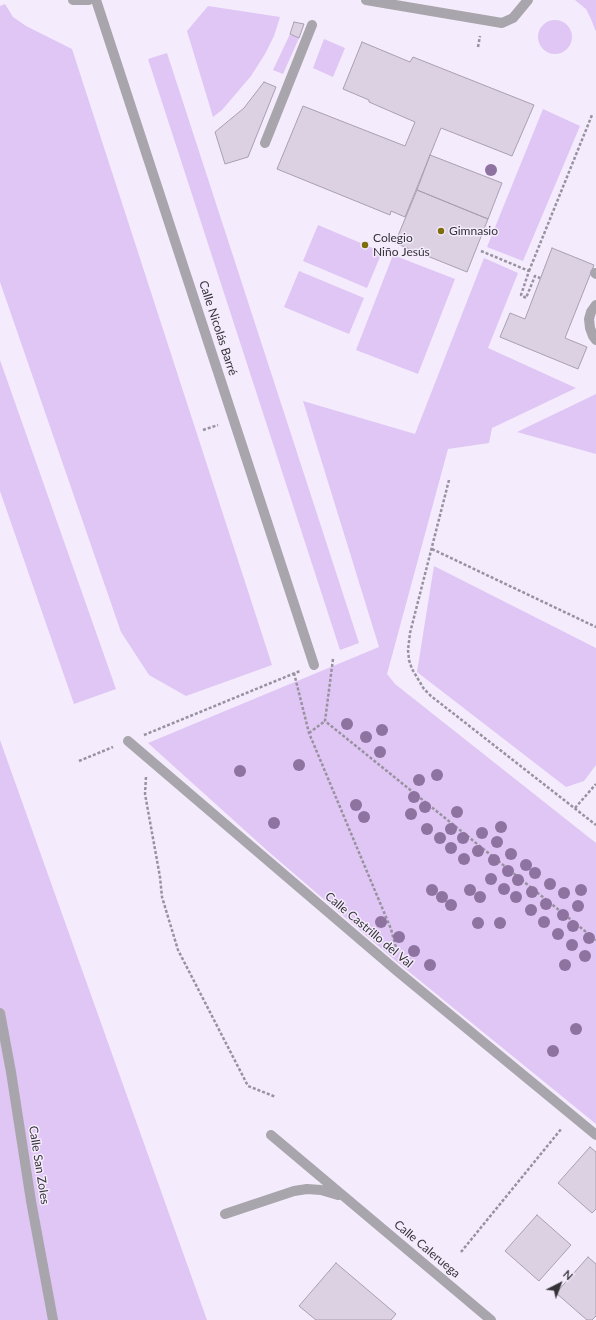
<!DOCTYPE html>
<meta charset="utf-8">
<style>
body{margin:0}
#map{position:relative;width:596px;height:1320px;overflow:hidden;background:#f4ebfc;font-family:Lato,sans-serif}
canvas{display:block}
.north{position:absolute;left:540px;top:1264px;width:40px;height:40px;-webkit-text-stroke:3px #f4ebfc;paint-order:stroke;rotate:42deg;font-size:11px;font-weight:700;line-height:16px;text-align:center;color:#353238}
.north::after{content:'';display:block;margin:auto;width:14px;height:18px;background:#353238;clip-path:polygon(50% 0,100% 100%,50% 72%,0 100%)}
</style>
<div id="map">
<canvas width="596" height="1320"></canvas>
<div class="north">N</div>
</div>
<script>
const g = document.querySelector('canvas').getContext('2d');
g.lineJoin = 'round';
function paint(path, color) { g.fillStyle = color; g.fill(path, 'evenodd'); }
const poly = rows => new Path2D(rows.map(r => 'M' + r).join(''));
function trace(path, color, width, dash) { g.strokeStyle = color; g.lineWidth = width; g.lineCap = dash ? 'butt' : 'round'; g.setLineDash(dash || []); g.stroke(path); }
function drawText(font, color, halo, rows, align = 'center') {
  g.font = font + ' Lato,sans-serif'; g.lineWidth = 3; g.setLineDash([]); g.textBaseline = 'middle'; g.strokeStyle = halo; g.fillStyle = color; for (const [text, x, y, turn = 0] of rows) {
    g.save(); g.translate(x, y); g.rotate((+turn || 0) * Math.PI / 180); g.textAlign = isNaN(turn) ? turn : align; if (halo) g.strokeText(text, 0, 0); g.fillText(text, 0, 0); g.restore();
  }
}
const green = poly([
 [575,0,596,0,596,32,591,19,586,9],
 [5,4,13,17,26,26,72,49,272,665,186,696,149,675,121,632,0,282,0,6],
 [208,6,280,17,274,36,265,54,251,76,222,110,213,117,187,31],
 '538 37a17 17 0 1 1 34 0a17 17 0 1 1-34 0Z',
 [290,34,299,38,283,74,273,70],
 [324,39,345,48,333,77,313,68],
 [167,53,359,643,340,650,148,59],
 [543,109,580,126,523,261,487,247],
 [318,225,382,252,367,288,303,261],
 [393,255,455,279,418,374,356,350],
 [484,258,518,273,488,348,576,388,492,428,489,443,448,449,387,674,395,684,596,843,596,1124,397,962,270,853,148,743,379,647,303,401,415,434],
 [299,271,364,298,349,334,284,307],
 [0,360,116,689,74,704,0,491],
 [596,394,596,454,517,432],
 [434,566,596,648,596,765,584,781,566,787,417,672],
 [0,740,207,1320,0,1320]
]);
const building = poly([
 [294,22,304,24,299,38,290,34,294,22],
 [362,42,410,62,413,57,534,105,512,156,441,128,405,217,391,211,390,215,277,169,303,106,405,146,415,122,369,102,369,100,343,89,362,42],
 [264,82,276,87,248,157,225,164,215,132,244,108,264,82],
 [430,155,502,183,488,219,417,190,430,155],
 [417,190,488,219,467,272,395,243,417,190],
 [552,248,594,265,565,338,587,347,578,369,500,337,510,313,525,319,552,248],
 [590,1147,596,1152,596,1209,592,1213,558,1183,590,1147],
 [537,1215,571,1245,539,1281,505,1251,537,1215],
 [588,1257,596,1264,596,1316,592,1320,587,1320,556,1293,588,1257],
 [336,1263,396,1314,391,1320,316,1320,299,1306,336,1263]
]);
const path = poly([
 [478,47,480,36],
 [481,251,529,271,521,295,526,298,535,276,540,278],
 [529,271,592,115],
 [203,430,218,425],
 [449,480,410,633,408,650,409,660,412,669,424,689,431,696,596,825],
 [432,549,596,627],
 [333,659,325,721,596,940],
 [294,673,309,733,391,929,396,948],
 [309,733,325,721],
 [144,735,300,671],
 [79,761,113,747],
 [146,777,145,794,160,877,162,897,178,950,248,1086,276,1097],
 [575,808,596,784],
 [461,1252,562,1128]
]);
const service = poly([
 [265,143,312,25],
 [595,273,596,274],
 [596,305,591,312,589,319,590,328,593,336,596,340]
]);
const pedestrian = poly([
 [128,741,397,971,596,1135]
]);
const minor = poly([
 [73,0,89,0],
 [96,0,314,665],
 [366,0,502,23,513,18,528,0],
 [0,1013,11,1072,31,1201,53,1320],
 [271,1135,491,1320],
 [225,1214,294,1191,307,1189,321,1190,338,1195]
]);
const trees = [
 [491,170],
 [347,724],
 [382,730],
 [366,737],
 [380,752],
 [299,765],
 [240,771],
 [437,775],
 [419,780],
 [414,797],
 [356,805],
 [425,807],
 [457,812],
 [411,814],
 [364,817],
 [274,823],
 [501,827],
 [427,829],
 [451,829],
 [482,833],
 [440,838],
 [463,838],
 [497,842],
 [451,848],
 [478,851],
 [511,854],
 [464,859],
 [494,860],
 [526,865],
 [508,871],
 [535,873],
 [491,879],
 [518,880],
 [550,884],
 [504,889],
 [432,890],
 [470,890],
 [581,890],
 [532,892],
 [564,893],
 [442,897],
 [480,897],
 [516,897],
 [546,904],
 [451,905],
 [578,906],
 [531,910],
 [563,915],
 [381,922],
 [544,922],
 [478,923],
 [500,923],
 [573,926],
 [558,934],
 [399,937],
 [589,938],
 [572,945],
 [414,951],
 [585,956],
 [430,965],
 [565,965],
 [576,1029],
 [553,1051]
];
const markers = [
 [441,231,4,"#7d6e0b"],
 [365,245,4,"#7d6e0b"]
];
const poiNames = [
 ["Gimnasio",449,231],
 ["Colegio",373,238],
 ["Niño Jesús",373,252]
];
const streetNames = [
 ["Calle Nicolás Barré",218,328,72],
 ["Calle Castrillo del Val",369,930,40],
 ["Calle San Zoles",39,1165,81],
 ["Calle Caleruega",427,1249,40]
];
paint(green, '#dfc6f4');
paint(building, '#dbd1e3');
trace(building, '#a89fb0', 1);
trace(path, '#98929e', 2.5, [3, 2]);
trace(service, '#a9a5ac', 10);
trace(pedestrian, '#a9a5ac', 10);
trace(minor, '#a9a5ac', 10);
g.fillStyle = '#8e72a0';
for (const [x, y] of trees) { g.beginPath(); g.arc(x, y, 6, 0, 2 * Math.PI); g.fill(); }
for (const [x, y, r, color] of markers) { const dot = new Path2D(); dot.arc(x, y, r, 0, 2 * Math.PI); g.fillStyle = color; g.fill(dot); trace(dot, '#f4ebfc', 1.5); }
drawText('12px', '#353238', '#f4ebfc', poiNames, 'left');
drawText('12px', '#353238', '#f4ebfc', streetNames);
</script>
